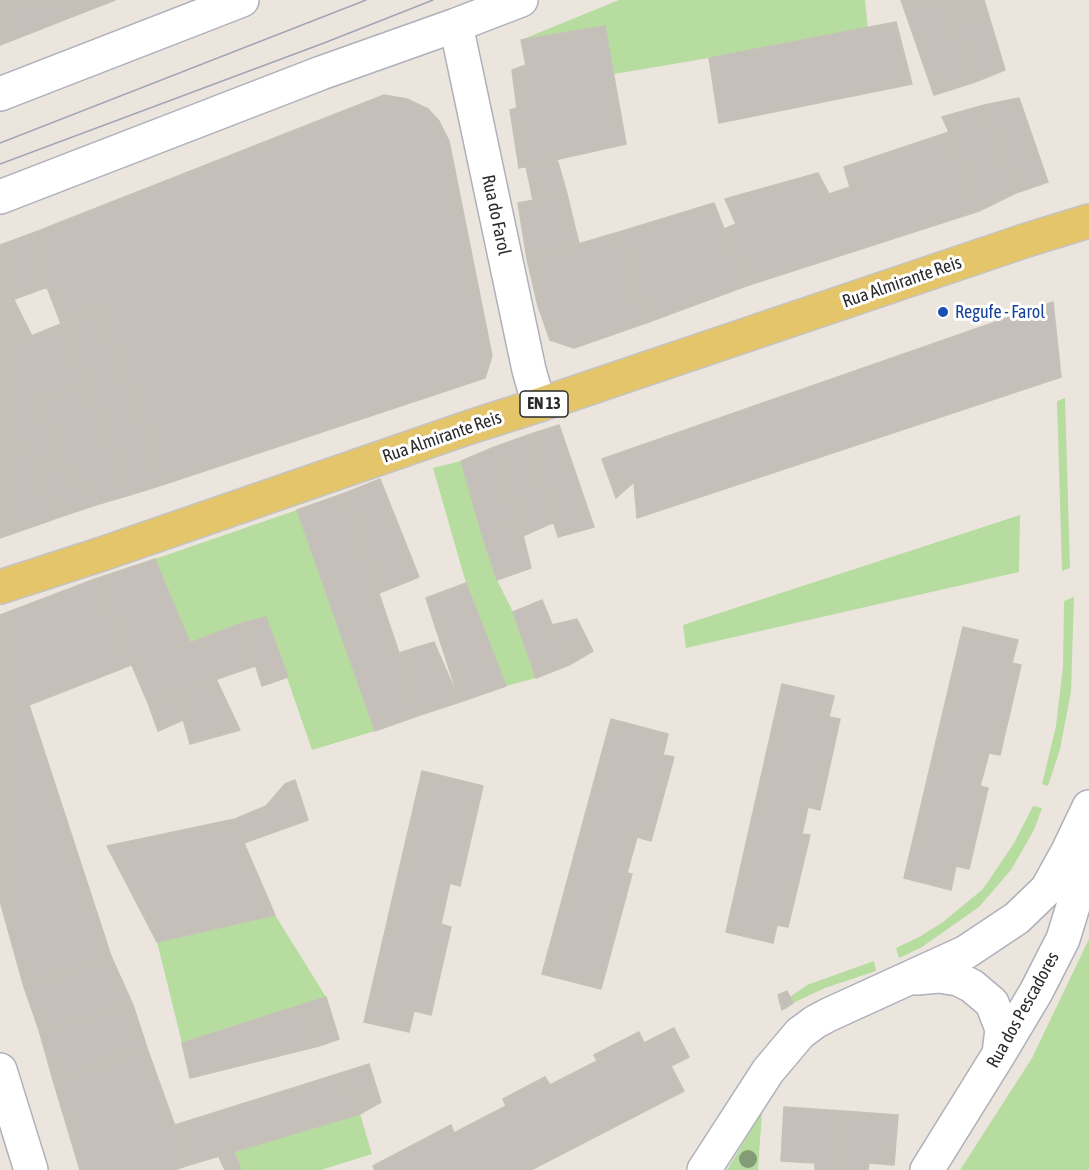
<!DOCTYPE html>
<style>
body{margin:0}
canvas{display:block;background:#ebe5de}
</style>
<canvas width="1089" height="1170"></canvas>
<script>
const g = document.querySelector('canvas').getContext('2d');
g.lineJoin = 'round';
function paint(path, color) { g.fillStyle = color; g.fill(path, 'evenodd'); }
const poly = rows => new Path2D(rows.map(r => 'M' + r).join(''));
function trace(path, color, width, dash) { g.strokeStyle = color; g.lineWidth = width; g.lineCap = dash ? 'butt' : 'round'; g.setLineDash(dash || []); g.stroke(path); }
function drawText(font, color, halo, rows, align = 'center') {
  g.font = font + ' "Asap Condensed",sans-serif'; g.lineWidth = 6; g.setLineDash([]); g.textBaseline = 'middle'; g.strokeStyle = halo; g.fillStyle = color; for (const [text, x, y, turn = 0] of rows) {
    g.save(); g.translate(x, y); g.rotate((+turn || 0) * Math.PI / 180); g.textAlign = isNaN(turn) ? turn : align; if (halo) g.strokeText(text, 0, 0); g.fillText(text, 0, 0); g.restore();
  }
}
const green = poly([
 [619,0,865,0,868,28,709,58,614,74,605,27,521,40],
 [1065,398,1070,568,1062,571,1057,401],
 [461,461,482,535,497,580,513,612,536,678,506,686,466,583,433,468],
 [297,510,375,731,312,750,266,617,242,623,190,643,155,559],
 [1020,515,1019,572,686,648,683,625],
 [1074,597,1071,692,1060,749,1048,786,1042,784,1056,726,1063,666,1064,601],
 [1033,806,1042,808,1034,830,1011,870,979,907,922,947,899,958,896,948,919,937,943,922,983,889,1014,843],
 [275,915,326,997,182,1043,157,942],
 [1089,939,1089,1170,960,1170,1032,1058],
 [874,961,876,971,825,988,793,1003,790,997,807,985],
 [762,1112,758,1170,727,1170],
 [360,1114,372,1154,321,1170,241,1170,234,1152]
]);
const building = poly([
 [0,0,115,0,0,45,0,0],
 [901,0,944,0,975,82,934,95,901,0],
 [945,0,984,0,987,10,961,19,959,5,948,11,945,0],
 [959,5,961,19,987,10,1005,70,975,82,948,11,959,5],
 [896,22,912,84,719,123,709,58,896,22],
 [605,26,626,144,519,168,510,110,517,108,512,70,526,65,521,40,605,26],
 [384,95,407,99,428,109,439,121,449,141,492,356,485,378,165,484,98,307,61,324,47,287,33,233,384,95],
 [1019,98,1048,182,1016,193,984,105,1019,98],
 [984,105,1016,193,979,211,949,132,942,117,984,105],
 [949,132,979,211,746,286,724,229,736,224,725,199,818,173,829,194,850,187,844,167,949,132],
 [557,159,567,194,533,200,526,166,557,159],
 [567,194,579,244,527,259,518,203,567,194],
 [714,203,746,286,646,323,619,232,714,203],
 [619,232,646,323,574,348,550,340,538,306,527,259,619,232],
 [33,233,47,287,4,303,0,294,0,245,33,233],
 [0,294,19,341,61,324,85,382,39,402,71,488,90,482,99,504,57,518,26,446,0,456,0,294],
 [14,300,32,336,19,341,4,303,14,300],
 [1053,302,1061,377,637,518,634,482,616,498,602,459,1053,302],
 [98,307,165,484,130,495,61,324,98,307],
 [85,382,130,495,99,504,90,482,71,488,39,402,85,382],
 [559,425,594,527,558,537,528,435,559,425],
 [528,435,554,522,523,536,519,519,492,448,528,435],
 [26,446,57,518,0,538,0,456,26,446],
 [492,448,519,519,482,535,461,461,492,448],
 [380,479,419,577,379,593,345,493,380,479],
 [345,493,420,715,375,731,297,510,345,493],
 [519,519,531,568,497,580,482,535,519,519],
 [155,559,190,643,242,623,255,666,148,703,95,579,155,559],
 [95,579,131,665,29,705,111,956,24,987,0,901,0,615,95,579],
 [466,583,506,686,460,702,426,598,466,583],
 [542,600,569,665,536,678,513,612,542,600],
 [266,617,288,677,262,686,242,623,266,617],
 [577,619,593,651,569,665,552,625,577,619],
 [963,627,1018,640,1012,663,1021,665,1000,755,989,753,980,786,988,788,969,869,956,866,951,890,904,878,963,627],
 [434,642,460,702,420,715,399,653,434,642],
 [216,679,240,730,190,744,176,694,216,679],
 [782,684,834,696,829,717,840,719,820,810,808,807,802,834,810,835,788,927,777,925,773,943,726,932,782,684],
 [176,694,183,720,158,731,148,703,176,694],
 [611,719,668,734,663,755,674,757,651,841,637,837,627,873,632,874,601,989,542,974,611,719],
 [422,771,483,786,460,886,450,883,441,924,451,927,431,1015,414,1011,409,1032,364,1022,422,771],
 [295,780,308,820,244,843,235,819,266,806,285,784,295,780],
 [235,819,244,843,275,915,157,942,107,846,235,819],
 [111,956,133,1005,39,1030,24,987,111,956],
 [787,991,793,1003,782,1010,778,995,787,991],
 [326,997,339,1039,319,1046,307,1003,326,997],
 [307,1003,319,1046,190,1078,182,1043,307,1003],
 [133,1005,147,1048,53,1080,39,1030,133,1005],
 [674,1028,689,1057,671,1066,684,1091,531,1170,375,1170,373,1166,451,1125,454,1133,506,1106,503,1099,545,1077,550,1085,597,1061,594,1055,639,1032,644,1043,674,1028],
 [147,1048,189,1165,174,1170,80,1170,53,1080,147,1048],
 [369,1064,381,1102,360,1114,344,1072,369,1064],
 [344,1072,360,1114,189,1165,175,1125,344,1072],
 [784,1107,843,1111,838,1170,815,1170,815,1163,781,1161,784,1107],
 [843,1111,898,1115,894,1165,869,1163,868,1170,838,1170,843,1111],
 [234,1152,241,1170,225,1170,219,1157,234,1152]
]);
const street = poly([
 [456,25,529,370,539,405],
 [0,197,321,73,456,25,521,0],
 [917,978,939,976,958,979,972,986,992,1003,1002,1029,999,1054],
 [0,1070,31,1170],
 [704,1170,768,1071,800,1033,815,1022,828,1015,966,952,1017,918,1047,889,1067,853,1089,807],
 [927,1170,999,1054,1036,992,1063,939,1078,890,1089,837]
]);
const secondary = poly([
 [0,94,242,0]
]);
const primary = poly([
 [0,587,102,554,470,427,539,405,1027,240,1089,221]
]);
const tram = poly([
 [0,143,366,0],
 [0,164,324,43,433,0]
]);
const trees = [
 [748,1159]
];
const markers = [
 [943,312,6,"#1a4fb4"]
];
const shields = [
 [544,404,48]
];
const shieldNames = [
 ["EN 13",544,404]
];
const streetNames = [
 ["Rua do Farol",496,215,78],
 ["Rua Almirante Reis",902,282,-19],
 ["Rua Almirante Reis",442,437,-19],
 ["Rua dos Pescadores",1023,1010,-61]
];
const transitNames = [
 ["Regufe - Farol",955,312]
];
paint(green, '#b6dd9f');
paint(building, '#c4c0b9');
trace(building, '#c6c1b8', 1.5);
trace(street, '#aeb0ba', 36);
trace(secondary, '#aeb0ba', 36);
trace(primary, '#c4c4c4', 36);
trace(street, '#fff', 33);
trace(secondary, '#fff', 33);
trace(primary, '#e4c56a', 33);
trace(tram, '#a1a4b3', 1.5);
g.fillStyle = '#849c76';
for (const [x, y] of trees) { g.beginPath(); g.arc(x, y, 9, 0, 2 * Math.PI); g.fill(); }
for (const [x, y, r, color] of markers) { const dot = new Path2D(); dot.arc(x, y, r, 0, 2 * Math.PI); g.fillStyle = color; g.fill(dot); trace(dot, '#fff', 2); }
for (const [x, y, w] of shields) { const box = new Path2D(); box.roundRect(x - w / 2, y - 13, w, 26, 4.5); g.fillStyle = '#fff'; g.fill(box); trace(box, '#2b2b2b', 1.5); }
drawText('bold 16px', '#2b2b2b', null, shieldNames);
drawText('18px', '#2b2b2b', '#fff', streetNames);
drawText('18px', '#164399', '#fff', transitNames, 'left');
</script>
